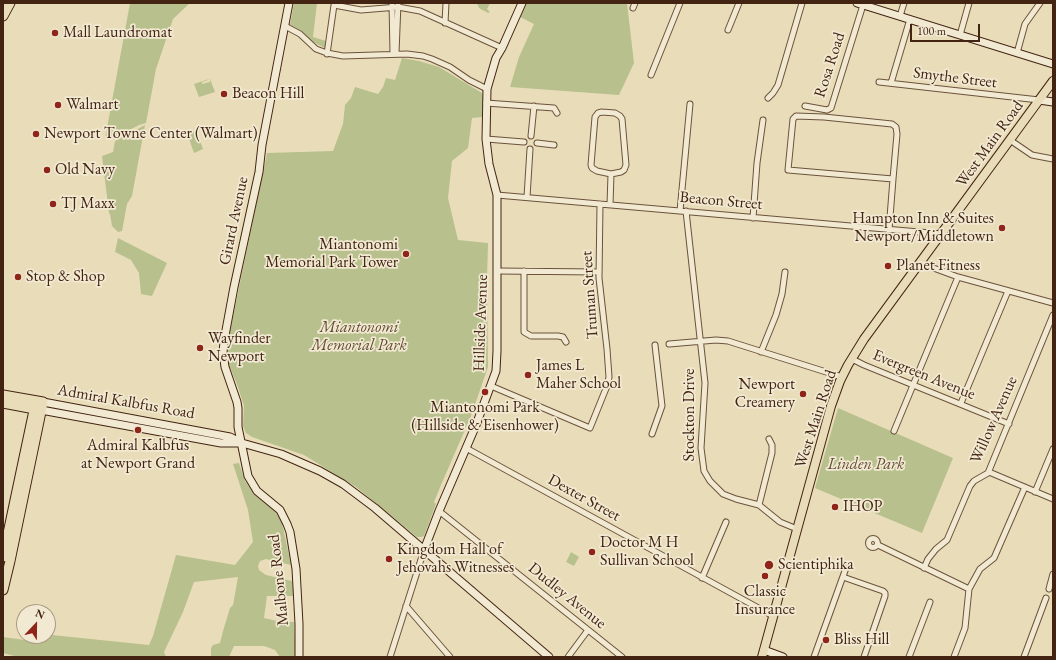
<!DOCTYPE html>
<style>
body{margin:0}
#map{position:relative;width:1056px;height:660px;overflow:hidden;background:#e9ddb9;font-family:"EB Garamond",serif}
canvas{display:block}
.frame{position:absolute;inset:0;border:4px solid #432312;pointer-events:none}
.north{position:absolute;left:16px;top:604px;width:40px;height:40px;box-sizing:border-box;background:#f1e9d2;border:1px solid #ab9a85;border-radius:50%;rotate:22deg;font-size:11px;font-weight:700;line-height:16px;text-align:center;color:#432312}
.north::after{content:'';display:block;margin:auto;width:14px;height:18px;background:#8f2418;clip-path:polygon(50% 0,100% 100%,50% 72%,0 100%)}
.scale{position:absolute;left:910px;top:24px;width:70px;height:18px;box-sizing:border-box;border:2px solid #432312;border-top:0;padding-left:5px;font-size:12px;line-height:14px;white-space:nowrap;color:#432312;-webkit-text-stroke:3px #f1e9d2;paint-order:stroke}
</style>
<div id="map">
<canvas width="1056" height="660"></canvas>
<div class="frame"></div>
<div class="north">N</div>
<div class="scale">100 m</div>
</div>
<script>
const g = document.querySelector('canvas').getContext('2d');
g.lineJoin = 'round';
function paint(path, color) { g.fillStyle = color; g.fill(path, 'evenodd'); }
const poly = rows => new Path2D(rows.map(r => 'M' + r).join(''));
function trace(path, color, width, dash) { g.strokeStyle = color; g.lineWidth = width; g.lineCap = dash ? 'butt' : 'round'; g.setLineDash(dash || []); g.stroke(path); }
function drawText(font, color, halo, rows, align = 'center') {
  g.font = font + ' "EB Garamond",serif'; g.lineWidth = 3.5; g.setLineDash([]); g.textBaseline = 'middle'; g.strokeStyle = halo; g.fillStyle = color; for (const [text, x, y, turn = 0] of rows) {
    g.save(); g.translate(x, y); g.rotate((+turn || 0) * Math.PI / 180); g.textAlign = isNaN(turn) ? turn : align; if (halo) g.strokeText(text, 0, 0); g.fillText(text, 0, 0); g.restore();
  }
}
const green = poly([
 [130,3,190,3,173,19,156,69,146,123,139,125,113,139,105,139],
 [294,3,317,3,313,37,326,41,325,48,313,42,301,31,290,25],
 [477,3,490,3,487,9,490,12,488,13,479,8],
 [526,3,627,3,634,63,619,95,510,87,519,57,534,24,520,17],
 [402,58,419,61,439,67,482,93,484,96,482,117,472,118,468,148,452,161,448,198,458,240,488,243,487,279,488,367,471,416,441,485,434,502,436,504,424,536,421,537,417,537,356,487,304,455,252,437,246,433,243,426,244,406,238,387,229,365,227,345,267,153,333,151,343,124,345,105,351,98,355,87,378,94,383,87,386,78,395,80],
 [209,79,208,80,202,82,202,84,210,82,210,79,215,92,199,97,194,84],
 [145,125,132,196,127,204,122,231,118,232,112,226,110,214,109,213,102,156,113,152,115,141],
 [196,130,203,149,194,153,187,133],
 [118,238,167,263,152,296,141,294,139,273,131,260,115,252],
 [838,408,953,458,922,533,815,488],
 [239,463,245,481,255,495,275,511,282,523,291,565,266,559,260,561,258,566,259,570,266,575,292,581,294,596,267,596,264,618,281,622,294,622,296,657,280,657,275,650,264,646,234,646,229,657,211,657,211,648,213,645,220,643,223,631,230,608,233,605,238,577,194,582,183,612,164,652,166,657,18,657,3,653,3,637,40,642,52,635,149,645,153,636,176,555,235,565,253,542,248,510,233,464],
 [571,552,579,557,574,566,566,562]
]);
const street = poly([
 [392,3,393,54],
 [633,8,635,3],
 [900,16,904,3],
 [445,23,446,3],
 [285,26,300,34,316,49,327,53,343,56,407,54,423,56,432,59,450,67,469,80,487,89],
 [728,30,739,3],
 [960,35,969,3],
 [396,53,398,3],
 [1017,53,1025,24,1040,3],
 [327,54,334,5,361,10,398,7,420,11,502,48],
 [651,75,680,3],
 [879,82,1039,100],
 [891,83,910,19],
 [768,98,773,93,778,85,802,3],
 [486,103,554,108,557,113],
 [805,106,827,110,831,108,863,5],
 [602,112,615,113,620,116,622,119,626,165,624,170,621,172,611,174,597,171,592,168,591,165,595,117,598,113,602,112],
 [531,136,534,106],
 [486,139,524,142],
 [1010,140,1032,155,1053,159],
 [537,143,554,145],
 [497,195,942,234],
 [527,197,530,149],
 [610,205,611,174],
 [680,211,690,104],
 [686,211,705,383,701,448,704,471,710,481,723,494,736,499,759,505,780,522,797,529],
 [753,218,757,163,763,120],
 [889,230,893,179,897,134,896,127,892,124,824,117,796,116,793,119,788,170,893,179],
 [921,262,928,266,958,277,1053,303],
 [497,271,599,272],
 [524,271,524,332,531,336,558,336,563,337,566,342],
 [669,344,716,340,728,341,842,377],
 [761,352,776,315,782,294,785,272],
 [852,359,864,365,1009,424],
 [491,386,590,428,607,386,609,377,607,349,599,278,600,204],
 [961,403,1008,291],
 [894,431,958,277],
 [652,434,662,406,655,345],
 [466,448,773,616],
 [989,472,1053,499],
 [1035,492,1053,449],
 [759,505,772,453,772,445,769,439],
 [439,511,622,657],
 '868.5 543a4.5 4.5 0 1 1 9 0a4.5 4.5 0 1 1-9 0Z',
 [878,545,969,589],
 [924,568,928,559,936,549,947,540,970,486,974,481,988,473,1053,315],
 [843,577,883,591,885,593,885,596,864,657],
 [702,578,726,522],
 [1049,589,1053,574],
 [406,606,450,657],
 [390,657,424,550],
 [568,657,588,630],
 [814,657,846,568],
 [909,657,930,602],
 [954,657,965,628,969,589,980,569,994,558,1025,487],
 [1024,657,1046,598]
]);
const secondary = poly([
 [289,3,262,145,259,172,234,287,224,341,223,353,225,367,237,402,238,408,238,427,248,476,257,491,280,510,287,524,290,532,296,569,299,624,299,657],
 [857,3,1053,64],
 [1039,100,1053,102],
 [43,402,230,437,242,443,281,454,320,471,343,484,375,508,549,657],
 [41,410,221,443,242,443],
 [424,550,439,511,476,425,496,371,497,351,497,195,489,164,486,139,487,89,496,58,502,48,522,3],
 [764,650,783,657]
]);
const primary = poly([
 [762,657,831,406,840,381,848,365,864,339,1053,81]
]);
const highway = poly([
 [3,16,10,3],
 [3,395,43,402,10,561,3,590],
 [3,403,40,410],
 [3,557,36,401]
]);
const markers = [
 [55,33,4,"#8f2418"],
 [224,94,4,"#8f2418"],
 [58,105,4,"#8f2418"],
 [36,134,4,"#8f2418"],
 [47,170,4,"#8f2418"],
 [53,204,4,"#8f2418"],
 [1002,228,4,"#8f2418"],
 [406,254,4,"#8f2418"],
 [888,266,4,"#8f2418"],
 [18,277,4,"#8f2418"],
 [200,348,4,"#8f2418"],
 [528,375,4,"#8f2418"],
 [485,392,4,"#8f2418"],
 [803,394,4,"#8f2418"],
 [138,430,4,"#8f2418"],
 [835,507,4,"#8f2418"],
 [592,552,4,"#8f2418"],
 [389,559,4,"#8f2418"],
 [769,565,5,"#8f2418"],
 [765,576,4,"#8f2418"],
 [826,640,4,"#8f2418"]
];
const poiNames = [
 ["Mall Laundromat",63,33],
 ["Beacon Hill",232,94],
 ["Walmart",66,105],
 ["Newport Towne Center (Walmart)",44,134],
 ["Old Navy",55,170],
 ["TJ Maxx",61,204],
 ["Hampton Inn & Suites",994,219,"right"],
 ["Newport/Middletown",994,237,"right"],
 ["Miantonomi",398,245,"right"],
 ["Memorial Park Tower",398,263,"right"],
 ["Planet Fitness",896,266],
 ["Stop & Shop",26,277],
 ["Wayfinder",208,339],
 ["Newport",208,357],
 ["James L",536,366],
 ["Maher School",536,384],
 ["Newport",795,385,"right"],
 ["Creamery",795,403,"right"],
 ["Miantonomi Park",485,408,"center"],
 ["(Hillside & Eisenhower)",485,426,"center"],
 ["Admiral Kalbfus",138,446,"center"],
 ["at Newport Grand",138,464,"center"],
 ["IHOP",843,507],
 ["Doctor M H",600,543],
 ["Sullivan School",600,561],
 ["Kingdom Hall of",397,550],
 ["Jehovahs Witnesses",397,568],
 ["Scientiphika",778,565],
 ["Classic",765,592,"center"],
 ["Insurance",765,610,"center"],
 ["Bliss Hill",834,640]
];
const streetNames = [
 ["Rosa Road",830,65,-72],
 ["Smythe Street",955,78,7],
 ["West Main Road",990,144,-54],
 ["Beacon Street",721,201,5],
 ["Girard Avenue",234,221,-78],
 ["Truman Street",590,295,-94],
 ["Hillside Avenue",481,323,-88],
 ["Evergreen Avenue",924,375,22],
 ["Admiral Kalbfus Road",126,402,10],
 ["Stockton Drive",690,415,-90],
 ["West Main Road",816,419,-72],
 ["Willow Avenue",994,420,-66],
 ["Dexter Street",584,498,29],
 ["Malbone Road",279,580,-96],
 ["Dudley Avenue",567,596,39]
];
const parkNames = [
 ["Miantonomi",359,328],
 ["Memorial Park",359,346],
 ["Linden Park",866,465]
];
paint(green, '#b8c08e');
trace(street, '#6c523c', 7);
trace(secondary, '#432312', 9);
trace(primary, '#432312', 10);
trace(highway, '#432312', 11);
trace(street, '#f1e9d2', 5);
trace(secondary, '#f1e9d2', 7);
trace(primary, '#e9ddb9', 8);
trace(highway, '#e9ddb9', 9);
for (const [x, y, r, color] of markers) { const dot = new Path2D(); dot.arc(x, y, r, 0, 2 * Math.PI); g.fillStyle = color; g.fill(dot); trace(dot, '#f1e9d2', 1.5); }
drawText('16px', '#432312', '#f1e9d2', poiNames, 'left');
drawText('16px', '#432312', '#f1e9d2', streetNames);
drawText('italic 16px', '#604a31', '#f1e9d2', parkNames);
</script>
